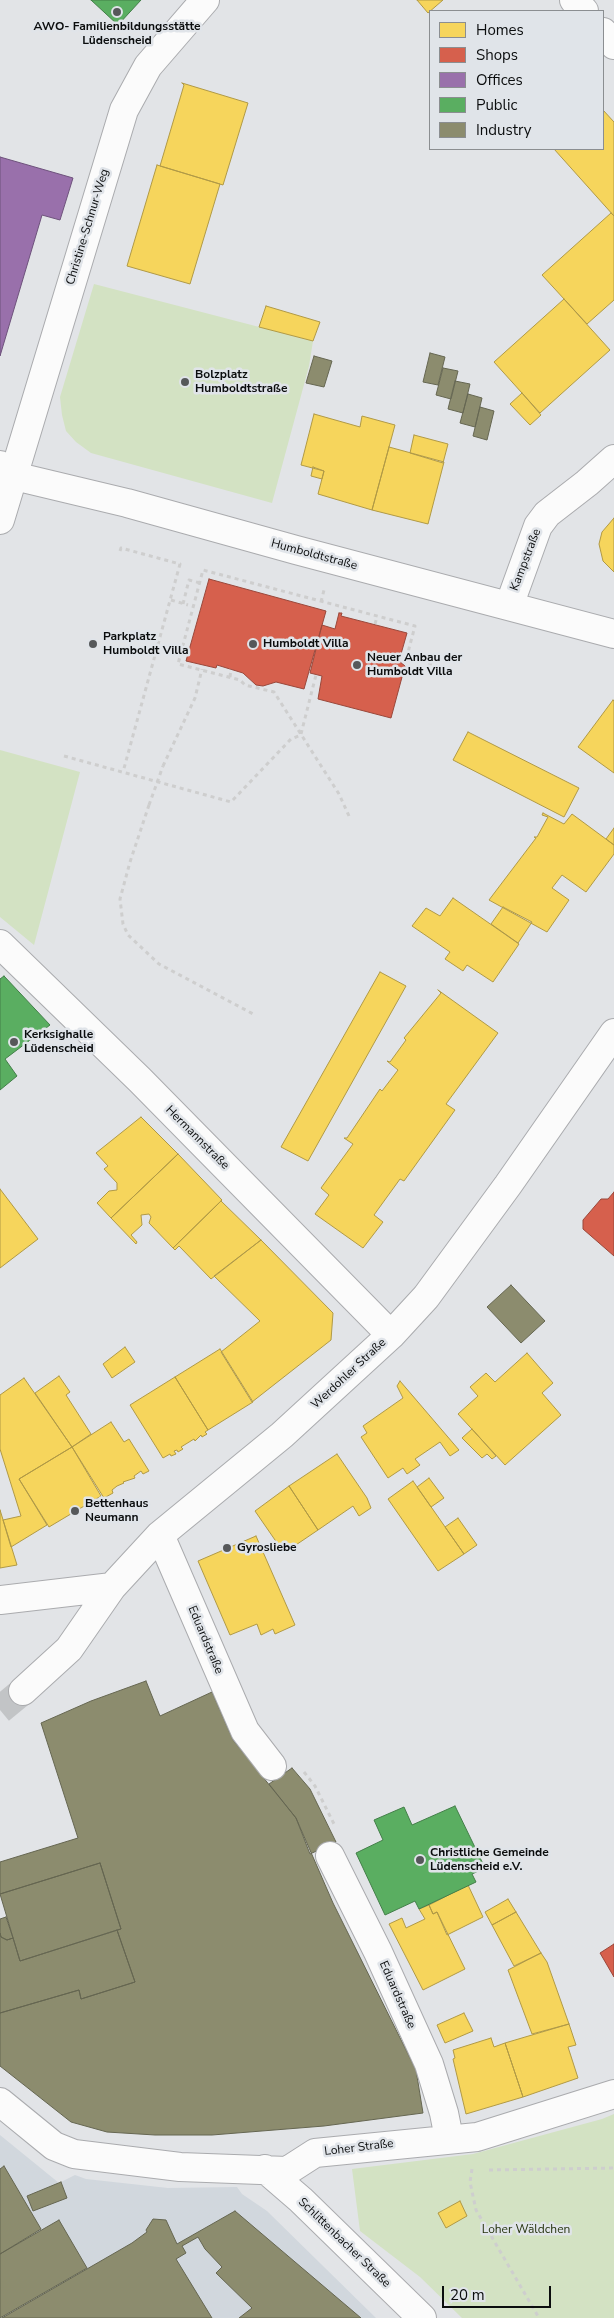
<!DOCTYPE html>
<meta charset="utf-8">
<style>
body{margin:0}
#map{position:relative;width:614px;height:2318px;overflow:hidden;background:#e2e4e7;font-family:"Nunito Sans",sans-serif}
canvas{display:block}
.legend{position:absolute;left:429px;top:10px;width:175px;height:140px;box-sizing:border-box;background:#e0e4e9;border:1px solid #8b8e91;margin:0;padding:6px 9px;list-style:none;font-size:15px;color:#0b0d0e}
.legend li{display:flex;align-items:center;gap:10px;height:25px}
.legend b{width:25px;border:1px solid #8b8e91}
.scale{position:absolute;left:442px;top:2286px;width:109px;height:22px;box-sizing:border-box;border:2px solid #0b0d0e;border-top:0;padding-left:6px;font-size:15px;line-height:18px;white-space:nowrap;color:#0b0d0e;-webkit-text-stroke:4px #e0e4e9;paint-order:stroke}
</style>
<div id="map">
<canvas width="614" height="2318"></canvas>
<ul class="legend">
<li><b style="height:14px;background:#f6d55c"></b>Homes</li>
<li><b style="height:14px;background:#d6604d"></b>Shops</li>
<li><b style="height:14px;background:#9970ab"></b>Offices</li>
<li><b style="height:14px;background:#5aae61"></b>Public</li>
<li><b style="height:14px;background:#8c8c6e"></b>Industry</li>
</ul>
<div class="scale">20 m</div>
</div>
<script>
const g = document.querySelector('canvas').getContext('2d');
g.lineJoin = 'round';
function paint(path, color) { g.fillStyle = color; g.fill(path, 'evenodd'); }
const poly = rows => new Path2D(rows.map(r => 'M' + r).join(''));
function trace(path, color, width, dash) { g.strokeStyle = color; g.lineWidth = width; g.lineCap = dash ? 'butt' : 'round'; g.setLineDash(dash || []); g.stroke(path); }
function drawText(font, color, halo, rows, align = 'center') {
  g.font = font + ' "Nunito Sans",sans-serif'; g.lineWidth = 5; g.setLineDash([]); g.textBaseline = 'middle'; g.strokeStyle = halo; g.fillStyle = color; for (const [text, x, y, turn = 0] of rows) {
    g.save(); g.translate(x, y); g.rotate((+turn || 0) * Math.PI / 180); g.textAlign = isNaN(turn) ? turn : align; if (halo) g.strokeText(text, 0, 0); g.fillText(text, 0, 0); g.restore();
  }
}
const built = poly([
 [0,2135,59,2183,75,2175,86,2179,168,2188,237,2187,242,2194,267,2211,376,2318,0,2318]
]);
const green = poly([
 [94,284,313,341,309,366,272,503,91,453,76,442,66,431,62,415,60,397],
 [0,750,80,772,34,945,0,917],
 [614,2114,614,2318,462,2318,420,2277,360,2231,352,2169,473,2154,602,2119]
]);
const homes = poly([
 [417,0,443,0,428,13,417,0],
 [182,83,248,103,223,185,160,166,184,85,182,83],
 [603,110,614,122,614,216,554,149,603,149,603,110],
 [157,165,220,184,190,284,127,266,157,165],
 [611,213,614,216,614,300,587,324,542,275,611,213],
 [564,299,610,350,540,413,494,362,564,299],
 [266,306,320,322,313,341,259,327,266,306],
 [522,393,541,415,530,425,510,404,522,393],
 [314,414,360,427,362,416,395,425,372,510,318,494,324,471,301,465,314,414],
 [414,435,448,444,443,463,410,453,414,435],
 [389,447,444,462,428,524,372,510,389,447],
 [313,467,324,471,322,479,311,476,313,467],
 [614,518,614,572,603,561,599,544,602,532,614,518],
 [613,700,614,701,614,773,578,747,613,700],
 [468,732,579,788,564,817,453,760,468,732],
 [543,813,564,824,572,814,614,845,614,854,586,892,562,875,552,888,569,900,547,932,489,900,536,838,534,837,537,837,548,817,542,815,543,813],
 [614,828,614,845,606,839,614,828],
 [453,898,519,944,493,982,467,965,463,971,445,959,450,952,412,926,426,908,440,916,453,898],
 [503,907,532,922,518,943,491,924,503,907],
 [380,972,406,986,308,1161,281,1147,380,972],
 [438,990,498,1033,446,1104,455,1110,404,1181,400,1179,374,1215,383,1222,363,1248,315,1214,329,1195,321,1188,353,1144,344,1138,347,1138,380,1089,382,1091,398,1070,387,1061,390,1062,406,1040,404,1038,441,993,438,990],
 [141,1117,178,1154,111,1218,97,1203,109,1191,117,1190,117,1183,104,1169,108,1166,96,1153,141,1117],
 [178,1154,222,1200,173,1248,149,1223,151,1217,149,1214,141,1215,142,1225,131,1235,137,1242,136,1244,111,1218,178,1154],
 [0,1189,38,1239,0,1268,0,1189],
 [221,1201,261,1240,211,1279,179,1246,175,1250,173,1248,221,1201],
 [261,1240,333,1313,331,1340,252,1402,221,1352,260,1321,214,1276,261,1240],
 [125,1347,135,1362,112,1378,103,1364,125,1347],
 [220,1349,253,1402,208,1430,175,1377,220,1349],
 [527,1353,553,1383,542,1393,561,1415,505,1465,458,1414,478,1396,470,1387,486,1373,495,1382,527,1353],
 [59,1376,70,1392,66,1395,91,1434,72,1447,35,1393,59,1376],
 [175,1377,208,1430,205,1432,207,1434,202,1437,201,1435,195,1441,194,1439,181,1447,183,1449,178,1452,177,1450,174,1451,176,1454,171,1456,170,1454,163,1458,130,1405,175,1377],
 [24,1378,72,1447,19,1479,47,1525,11,1547,3,1520,21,1516,0,1449,0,1395,24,1378],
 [400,1381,459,1450,450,1456,440,1442,415,1459,420,1465,407,1474,403,1468,388,1478,361,1437,367,1433,363,1426,403,1398,397,1386,400,1381],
 [111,1422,124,1442,129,1439,149,1471,143,1474,141,1471,134,1476,135,1478,123,1482,124,1483,117,1486,112,1490,113,1493,104,1498,72,1447,111,1422],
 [472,1429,496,1456,492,1459,487,1454,482,1458,462,1438,472,1429],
 [72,1447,101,1496,49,1527,19,1479,72,1447],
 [337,1454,367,1498,371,1508,359,1516,353,1506,318,1530,289,1486,337,1454],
 [429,1478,444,1498,431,1507,417,1487,429,1478],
 [413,1481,464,1554,438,1571,388,1499,413,1481],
 [289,1486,318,1530,284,1553,255,1511,289,1486],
 [0,1510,17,1565,0,1568,0,1510],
 [458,1518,477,1545,464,1554,445,1527,458,1518],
 [256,1536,295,1625,275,1634,273,1629,261,1635,257,1624,230,1635,198,1561,256,1536],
 [468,1885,483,1917,447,1935,437,1912,433,1914,429,1905,468,1885],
 [508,1899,516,1912,492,1925,485,1912,508,1899],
 [429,1905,433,1914,437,1912,465,1969,423,1990,389,1924,402,1918,406,1928,425,1919,419,1909,429,1905],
 [516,1912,541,1953,514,1966,492,1925,516,1912],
 [541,1953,547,1962,569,2024,532,2034,508,1970,541,1953],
 [464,2013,473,2031,445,2043,437,2025,464,2013],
 [569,2024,576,2045,568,2047,578,2078,523,2097,505,2043,569,2024],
 [491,2038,494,2047,505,2043,523,2097,466,2114,453,2059,455,2058,453,2050,491,2038],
 [460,2201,467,2216,446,2228,438,2213,460,2201]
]);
const shops = poly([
 [209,579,326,611,304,689,276,682,263,686,256,685,243,673,217,665,216,668,186,661,209,579],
 [339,613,342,613,341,616,407,633,399,661,405,666,391,718,318,699,322,676,310,673,322,625,335,629,339,613],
 [614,1192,614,1256,583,1229,583,1220,601,1199,608,1199,614,1192],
 [614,1944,614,1977,600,1953,614,1944]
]);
const offices = poly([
 [0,157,73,178,60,220,42,215,0,356,0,157]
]);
const public = poly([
 [91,0,141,0,118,25,91,0],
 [4,976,50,1025,5,1059,17,1076,0,1090,0,979,4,976],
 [455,1806,485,1868,472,1874,476,1882,419,1909,415,1901,385,1915,356,1853,383,1840,374,1820,404,1807,412,1825,455,1806]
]);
const industry = poly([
 [430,353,445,357,438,385,423,382,430,353],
 [314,356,332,361,324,387,306,383,314,356],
 [443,368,458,371,451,399,436,395,443,368],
 [455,381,470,384,463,413,448,409,455,381],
 [468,394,482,398,475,427,460,423,468,394],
 [480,407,494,411,487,440,473,436,480,407],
 [511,1285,545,1321,521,1343,487,1307,511,1285],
 [146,1681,160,1716,212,1692,233,1740,296,1818,333,1903,416,2070,423,2113,324,2126,212,2135,155,2135,107,2132,71,2122,0,2066,0,2013,79,1990,81,1999,135,1982,117,1930,121,1929,100,1863,0,1894,0,1862,78,1838,41,1723,91,1701,146,1681],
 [292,1768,310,1789,336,1842,310,1854,296,1818,269,1784,292,1768],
 [100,1863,121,1929,20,1961,0,1894,100,1863],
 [6,1917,13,1938,7,1940,1,1937,0,1933,0,1919,6,1917],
 [117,1930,135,1982,81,1999,79,1990,0,2013,0,1933,1,1937,7,1940,13,1938,20,1961,117,1930],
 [4,2166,41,2229,0,2254,0,2169,4,2166],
 [61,2182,67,2198,33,2211,27,2196,61,2182],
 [235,2211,361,2318,239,2318,252,2308,216,2273,222,2267,205,2249,198,2237,182,2246,186,2253,176,2259,212,2318,2,2318,132,2243,147,2232,146,2230,153,2219,166,2220,177,2244,235,2211],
 [59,2220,87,2268,0,2318,0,2254,59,2220]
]);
const minorTunnel = poly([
 [0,1710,23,1691]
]);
const path = poly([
 [120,551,121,548,180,564,123,772],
 [171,600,188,605],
 [321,602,324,590],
 [183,604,189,580,200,583],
 [375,624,377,617],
 [230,677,231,669],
 [301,734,316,675],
 [64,756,231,802,291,739,301,735],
 [163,766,195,698,202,669],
 [149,805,130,862,120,899,123,924,128,935,159,964,255,1015],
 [349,816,339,794,274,692,245,685,240,680,178,664,203,570,415,626,407,656,437,666],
 [304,1772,315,1786,334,1824],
 [472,2169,470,2182,476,2210,539,2318],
 [489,2170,614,2168]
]);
const minor = poly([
 [574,0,584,11],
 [603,32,614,45],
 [0,465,14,476,127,503,296,550,614,634],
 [0,520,124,110,148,66,205,0],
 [509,606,538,526,547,514,587,483,614,459],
 [0,944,140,1080,391,1335],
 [160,1535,245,1731,272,1766],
 [0,1600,112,1587],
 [23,1691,69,1649,112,1587,160,1535,282,1435,391,1335,426,1297,508,1185,614,1033],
 [330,1856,378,1952,429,2064,444,2113,449,2138],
 [0,2102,54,2146,74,2154,180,2167,287,2171,315,2153,477,2137,614,2094],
 [265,2169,301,2200,422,2318]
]);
const pathBridge = poly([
 [149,805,163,766]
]);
const markers = [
 [117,12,5,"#56585a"],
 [185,382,5,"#56585a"],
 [93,644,5,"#56585a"],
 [253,644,5,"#56585a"],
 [357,665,5,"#56585a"],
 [14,1042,5,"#56585a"],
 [75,1511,5,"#56585a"],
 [227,1548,5,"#56585a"],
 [420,1860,5,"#56585a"]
];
const poiNames = [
 ["AWO- Familienbildungsstätte",117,27,"center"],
 ["Lüdenscheid",117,41,"center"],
 ["Bolzplatz",195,375],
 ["Humboldtstraße",195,389],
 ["Parkplatz",103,637],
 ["Humboldt Villa",103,651],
 ["Humboldt Villa",263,644],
 ["Neuer Anbau der",367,658],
 ["Humboldt Villa",367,672],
 ["Kerksighalle",24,1035],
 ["Lüdenscheid",24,1049],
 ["Bettenhaus",85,1504],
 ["Neumann",85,1518],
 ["Gyrosliebe",237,1548],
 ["Christliche Gemeinde",430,1853],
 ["Lüdenscheid e.V.",430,1867]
];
const streetNames = [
 ["Christine-Schnur-Weg",88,227,-73],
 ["Humboldtstraße",314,555,15],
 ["Kampstraße",526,560,-69],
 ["Hermannstraße",197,1138,45],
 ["Werdohler Straße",349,1374,-43],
 ["Eduardstraße",205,1640,67],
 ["Eduardstraße",397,1995,66],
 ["Loher Straße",359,2148,-7],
 ["Schlittenbacher Straße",344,2243,44]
];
const parkNames = [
 ["Loher Wäldchen",526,2230]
];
paint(built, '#d1d7dd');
paint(green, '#d3e2c3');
paint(homes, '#f6d55c');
trace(homes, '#b09945', 1);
paint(shops, '#d6604d');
trace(shops, '#99473a', 1);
paint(offices, '#9970ab');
trace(offices, '#6e527c', 1);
paint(public, '#5aae61');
trace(public, '#427e48', 1);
paint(industry, '#8c8c6e');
trace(industry, '#656651', 1);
trace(minorTunnel, '#c2c4c6', 28, [28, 14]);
trace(minor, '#aaabae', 30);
trace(path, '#cecece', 3, [4, 4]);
trace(minor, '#fbfbfb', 28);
trace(pathBridge, '#cecece', 3, [4, 4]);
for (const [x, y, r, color] of markers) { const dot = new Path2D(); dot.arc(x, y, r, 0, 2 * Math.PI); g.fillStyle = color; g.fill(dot); trace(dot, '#e0e4e9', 2); }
drawText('bold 12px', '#0b0d0e', '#e0e4e9', poiNames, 'left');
drawText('12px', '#0b0d0e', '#e0e4e9', streetNames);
drawText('12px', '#26340f', '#e0e4e9', parkNames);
</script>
